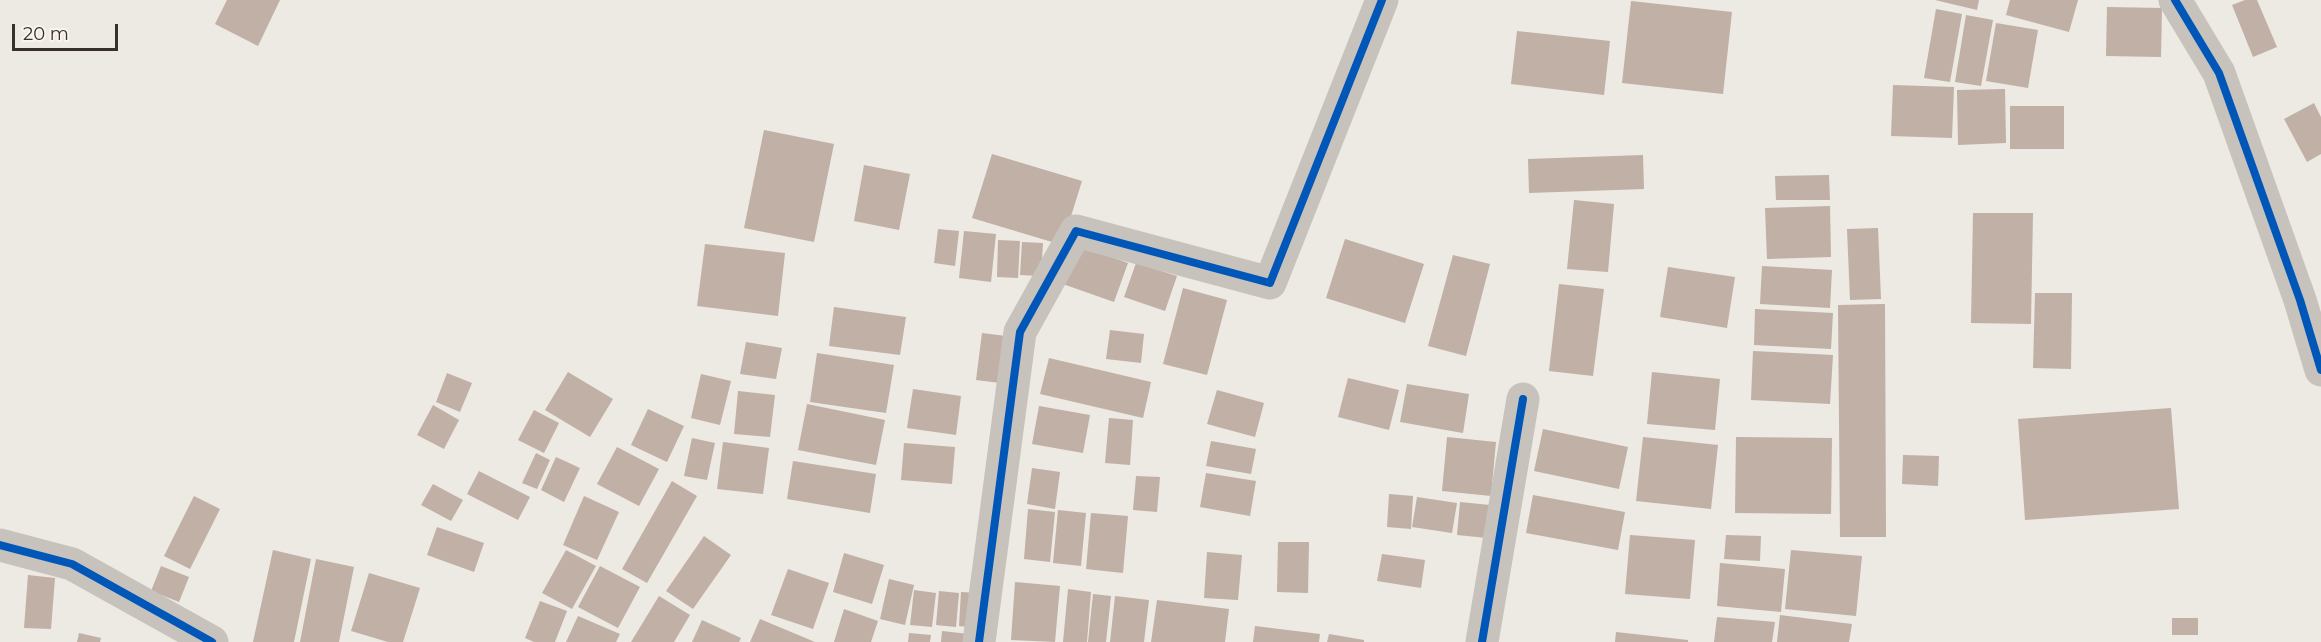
<!DOCTYPE html>
<style>
body{margin:0}
#map{position:relative;width:2321px;height:642px;overflow:hidden;background:#ede9e3;font-family:Montserrat,sans-serif}
canvas{display:block}
.scale{position:absolute;left:12px;top:24px;width:106px;height:27px;box-sizing:border-box;border:3px solid #38302a;border-top:0;padding-left:8px;font-size:18px;line-height:21px;white-space:nowrap;color:#38302a;-webkit-text-stroke:4px #f9f4ec;paint-order:stroke}
</style>
<div id="map">
<canvas width="2321" height="642"></canvas>
<div class="scale">20 m</div>
</div>
<script>
const g = document.querySelector('canvas').getContext('2d');
g.lineJoin = 'round';
function paint(path, color) { g.fillStyle = color; g.fill(path, 'evenodd'); }
const poly = rows => new Path2D(rows.map(r => 'M' + r).join(''));
function trace(path, color, width, dash) { g.strokeStyle = color; g.lineWidth = width; g.lineCap = dash ? 'butt' : 'round'; g.setLineDash(dash || []); g.stroke(path); }
const building = poly([
 [227,0,280,0,258,46,215,24],
 [1935,0,1979,0,1977,10],
 [2010,0,2078,0,2069,32,2006,15],
 [2245,0,2257,0,2277,47,2253,57,2232,5],
 [1631,1,1732,12,1723,94,1622,83],
 [2107,7,2162,8,2161,57,2106,56],
 [1936,9,1962,14,1950,82,1924,78],
 [1966,15,1993,20,1981,86,1955,82],
 [1996,23,2038,30,2028,88,1986,81],
 [1517,31,1610,41,1604,95,1511,84],
 [1893,85,1954,87,1952,138,1891,136],
 [2005,89,2006,143,1958,145,1957,90],
 [2314,103,2321,117,2321,154,2307,162,2284,119],
 [2010,106,2064,106,2064,149,2010,149],
 [764,130,834,144,814,242,744,228],
 [992,154,1082,181,1062,245,972,218],
 [1643,155,1644,189,1529,193,1528,159],
 [864,165,910,174,899,230,854,221],
 [1829,175,1830,200,1776,200,1775,176],
 [1574,200,1614,204,1608,272,1567,269],
 [1830,206,1831,257,1767,259,1765,208],
 [1973,213,2033,213,2031,324,1971,323],
 [1878,228,1881,299,1850,300,1847,229],
 [938,229,959,231,955,266,934,263],
 [964,231,996,234,991,282,959,278],
 [1345,239,1424,264,1405,323,1326,298],
 [998,240,1020,241,1018,278,997,277],
 [1022,242,1043,243,1041,276,1020,275],
 [705,244,785,253,778,316,697,306],
 [1074,244,1128,263,1114,302,1060,283],
 [1453,255,1490,264,1466,356,1428,346],
 [1136,263,1177,276,1165,311,1124,297],
 [1762,266,1832,270,1830,308,1760,304],
 [1668,267,1735,277,1727,328,1660,317],
 [1559,284,1604,289,1593,376,1549,371],
 [1183,288,1227,300,1207,375,1163,364],
 [2035,293,2072,293,2071,369,2033,368],
 [1885,304,1886,537,1840,537,1838,305],
 [834,307,906,317,900,355,829,346],
 [1755,309,1833,313,1831,349,1754,345],
 [1110,330,1144,334,1141,363,1106,359],
 [982,333,1014,337,1008,384,976,380],
 [746,342,782,348,776,379,740,374],
 [1753,351,1833,355,1830,404,1751,400],
 [817,353,894,365,886,413,810,402],
 [1049,358,1151,382,1143,418,1040,394],
 [568,372,613,399,590,437,545,410],
 [1652,372,1720,379,1715,430,1647,424],
 [447,373,472,383,460,412,436,402],
 [701,374,731,381,720,425,691,418],
 [1348,378,1399,390,1389,430,1338,417],
 [1407,384,1469,394,1463,433,1400,422],
 [913,389,961,396,956,435,907,428],
 [1217,390,1264,403,1255,437,1207,424],
 [738,391,775,395,770,437,734,434],
 [807,404,885,420,876,465,798,450],
 [433,405,459,420,444,449,417,435],
 [1039,406,1090,415,1083,453,1032,444],
 [2171,408,2179,509,2025,520,2018,419],
 [648,409,684,426,667,462,631,445],
 [534,410,559,423,544,453,518,440],
 [1109,418,1133,420,1130,465,1105,463],
 [1543,429,1628,447,1619,489,1534,471],
 [1447,437,1496,442,1491,496,1442,491],
 [1643,437,1718,445,1711,509,1636,501],
 [1736,437,1832,438,1831,514,1735,513],
 [692,438,715,443,707,480,684,476],
 [1211,441,1256,449,1251,474,1206,466],
 [723,442,769,448,763,494,717,489],
 [904,443,955,447,952,484,901,480],
 [617,447,659,469,639,506,597,484],
 [536,453,550,460,537,489,522,483],
 [1903,455,1939,456,1938,486,1902,484],
 [556,457,580,468,564,502,541,490],
 [793,461,876,474,870,513,787,499],
 [1032,468,1060,472,1055,509,1027,504],
 [479,471,530,497,518,520,467,494],
 [1206,473,1256,481,1250,516,1200,507],
 [1136,476,1160,477,1157,512,1133,510],
 [672,481,697,496,647,583,622,569],
 [433,484,463,500,451,521,421,505],
 [1389,494,1413,496,1411,529,1387,527],
 [1533,495,1625,512,1618,550,1526,533],
 [194,496,220,509,190,569,164,556],
 [584,496,619,512,597,560,563,545],
 [1417,497,1457,503,1452,533,1412,527],
 [1460,502,1490,505,1487,538,1457,535],
 [1028,509,1055,512,1050,562,1024,559],
 [1058,510,1086,513,1081,566,1053,563],
 [1091,513,1128,516,1123,573,1086,569],
 [437,527,484,543,474,572,427,555],
 [1630,535,1695,540,1690,599,1625,594],
 [1726,535,1761,536,1760,561,1724,559],
 [704,536,731,555,693,609,666,591],
 [1278,542,1309,542,1308,593,1277,592],
 [273,550,311,559,294,642,253,642],
 [566,550,596,566,572,609,542,593],
 [1791,550,1862,556,1856,616,1785,609],
 [1207,552,1242,555,1238,600,1204,598],
 [844,553,884,565,872,604,833,592],
 [1382,554,1425,560,1421,588,1377,581],
 [316,559,354,567,339,642,300,642],
 [1720,563,1785,569,1781,612,1717,606],
 [161,566,189,577,179,602,151,591],
 [600,566,640,587,618,628,578,607],
 [788,569,829,583,813,629,771,615],
 [369,573,420,588,403,642,388,642,351,631],
 [28,575,55,578,51,629,24,628],
 [889,579,914,585,905,625,880,619],
 [1015,582,1060,586,1055,642,1011,640],
 [1068,589,1091,592,1087,642,1063,642],
 [914,590,936,593,932,627,910,625],
 [939,591,959,593,956,627,936,625],
 [961,592,980,593,977,628,959,626],
 [1093,594,1111,596,1106,642,1088,642],
 [659,596,690,615,674,642,631,642],
 [1115,596,1149,600,1144,642,1110,642],
 [1157,600,1229,609,1225,642,1151,642],
 [540,601,567,611,555,642,534,642,525,638],
 [844,609,878,621,871,642,834,642],
 [1780,615,1852,624,1849,642,1777,642],
 [578,616,620,634,616,642,566,642],
 [1717,617,1775,622,1772,642,1714,642],
 [2172,618,2198,618,2198,635,2172,635],
 [760,619,815,642,750,642],
 [702,620,741,638,739,642,692,642],
 [1255,626,1320,634,1319,642,1253,642],
 [942,631,969,634,968,642,941,642],
 [1616,632,1688,640,1688,642,1615,642],
 [79,633,101,638,100,642,77,642],
 [909,633,931,635,930,642,908,642],
 [1329,634,1364,640,1364,642,1327,642]
]);
const minor = poly([
 [2175,0,2219,73,2300,300,2321,370],
 [0,545,72,564,212,642],
 [979,642,1020,332,1076,231,1270,283,1382,0],
 [1482,642,1523,399]
]);
const cycleway = poly([
 [2175,0,2219,73,2300,300,2321,370],
 [0,545,72,564,212,642],
 [979,642,1020,332,1076,231,1270,283,1382,0],
 [1482,642,1523,399]
]);
paint(building, '#c0b0a6');
trace(minor, '#c7c2bc', 33);
trace(cycleway, '#0057b8', 8);
</script>
